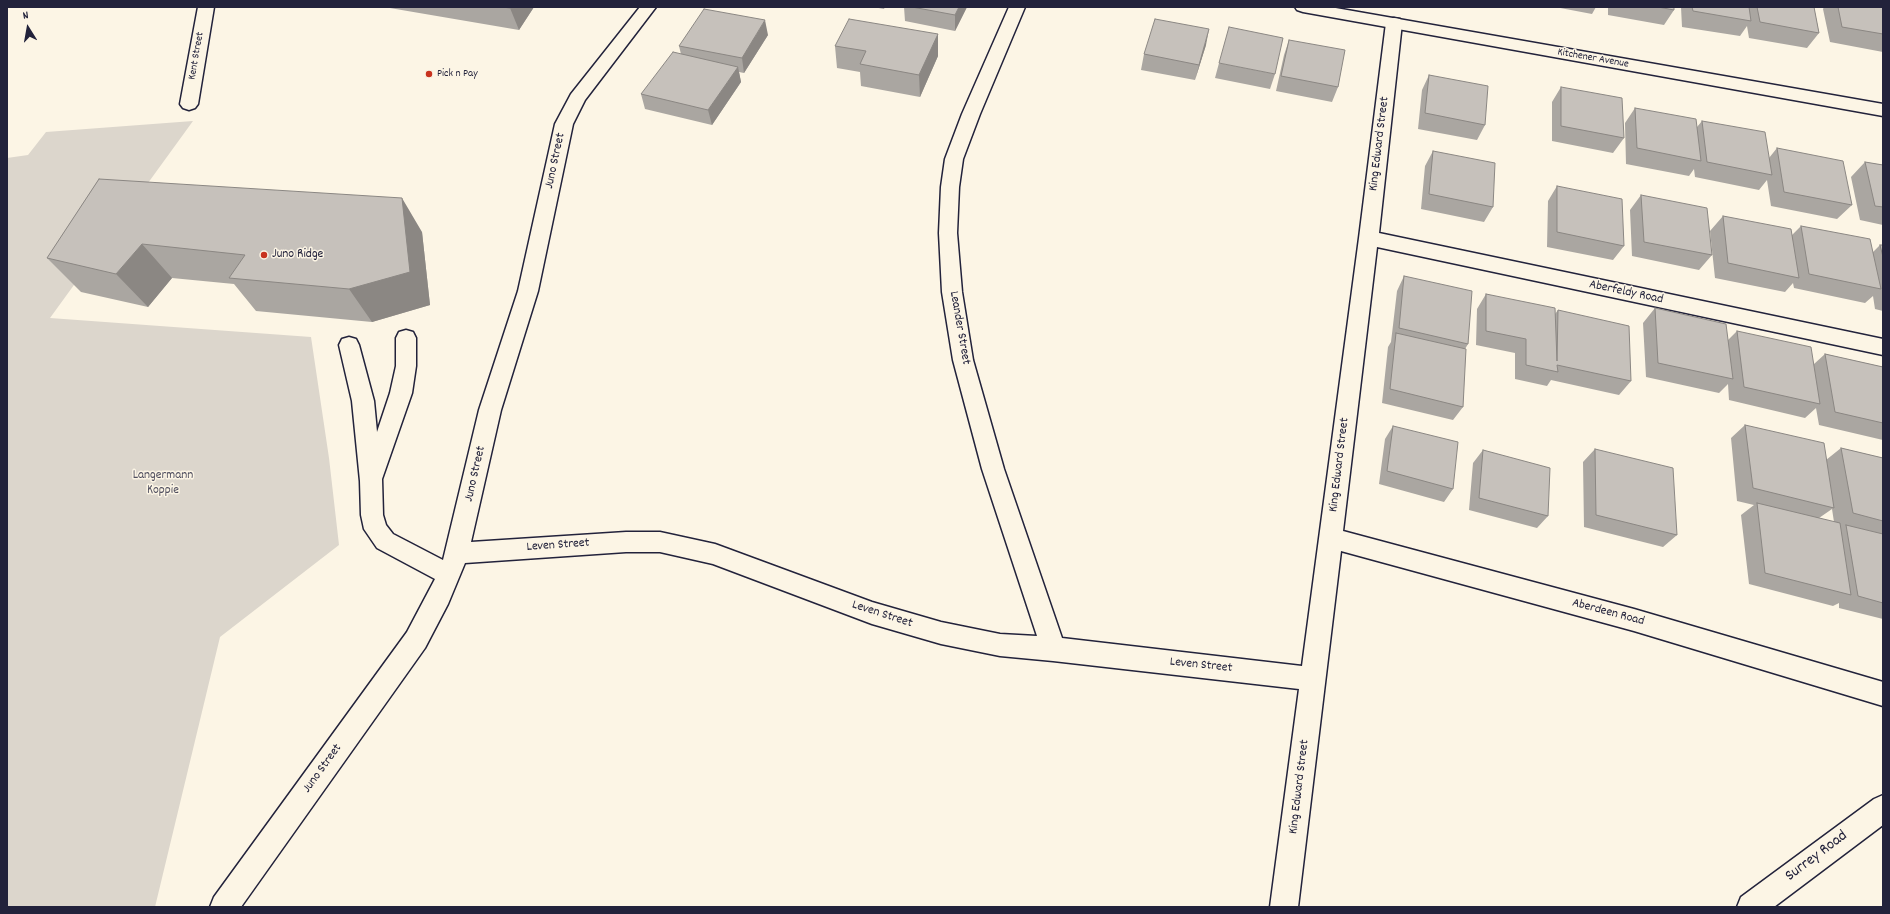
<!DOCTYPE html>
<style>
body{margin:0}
#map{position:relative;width:1890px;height:914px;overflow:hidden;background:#fcf5e5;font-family:Dekko,sans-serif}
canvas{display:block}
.frame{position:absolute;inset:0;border:8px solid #22223b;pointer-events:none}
.north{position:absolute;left:8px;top:8px;width:40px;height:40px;-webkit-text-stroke:3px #fcf5e5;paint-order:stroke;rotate:349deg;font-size:11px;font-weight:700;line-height:16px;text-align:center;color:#22223b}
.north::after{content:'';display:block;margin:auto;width:14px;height:18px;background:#22223b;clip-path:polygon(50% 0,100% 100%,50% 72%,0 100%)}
</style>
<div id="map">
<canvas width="1890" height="914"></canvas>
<div class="frame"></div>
<div class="north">N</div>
</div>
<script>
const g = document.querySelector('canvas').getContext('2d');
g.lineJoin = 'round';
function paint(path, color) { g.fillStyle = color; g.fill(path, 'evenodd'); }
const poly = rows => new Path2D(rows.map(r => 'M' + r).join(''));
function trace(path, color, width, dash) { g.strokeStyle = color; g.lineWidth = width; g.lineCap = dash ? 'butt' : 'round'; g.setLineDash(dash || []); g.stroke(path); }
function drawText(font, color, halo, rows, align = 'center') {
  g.font = font + ' Dekko,sans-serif'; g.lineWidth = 3; g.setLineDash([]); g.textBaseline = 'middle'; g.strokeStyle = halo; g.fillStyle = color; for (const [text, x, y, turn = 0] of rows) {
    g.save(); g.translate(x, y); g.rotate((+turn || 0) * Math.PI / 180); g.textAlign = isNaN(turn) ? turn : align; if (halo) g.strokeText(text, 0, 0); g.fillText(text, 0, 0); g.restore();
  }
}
const green = poly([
 [193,121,50,318,311,337,329,458,339,545,220,637,155,907,7,907,7,158,28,155,46,132]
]);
const minor = poly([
 [198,7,214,7,198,104,195,108,189,110,183,108,180,104,198,7],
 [640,7,656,7,585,100,573,124,538,291,501,410,471,542,626,532,660,532,715,544,872,602,941,622,1000,634,1037,636,982,469,953,360,942,292,939,233,941,187,945,159,962,114,1009,7,1025,7,980,114,963,159,959,187,957,233,962,292,973,360,1004,469,1062,638,1302,666,1359,238,1386,23,1388,19,1394,18,1400,19,1402,23,1379,233,1883,339,1883,355,1377,247,1343,531,1634,609,1883,682,1883,706,1634,631,1341,551,1298,907,1270,907,1299,689,1053,661,1000,656,941,644,872,624,713,564,660,552,626,552,465,563,448,604,425,648,241,907,210,907,214,897,407,632,435,579,377,548,364,529,361,515,360,481,352,401,339,345,342,339,349,337,356,339,359,345,374,401,377,432,390,393,396,366,396,338,399,332,406,330,413,332,416,338,416,366,412,393,382,479,383,515,386,525,393,534,443,560,479,410,518,291,555,124,571,94,640,7],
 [1883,795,1883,825,1774,907,1737,907,1741,897,1874,799,1883,795]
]);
const major = poly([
 [1295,7,1330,7,1883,104,1883,116,1303,12,1297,10,1295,7]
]);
const wall = poly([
 [384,7,534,7,519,30],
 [873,7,885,7,884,9],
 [904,7,967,7,955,31,905,21],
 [1555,7,1596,7,1592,14],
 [1608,7,1674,7,1674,10,1664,25,1608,15],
 [1681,7,1814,7,1819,33,1807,48,1749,38,1747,26,1740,36,1682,27],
 [1824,7,1883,7,1883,52,1830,42,1823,9],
 [938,34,938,56,920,97,861,86,860,72,837,68,835,46],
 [768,35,744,73,739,72,741,82,712,125,645,109,641,94,681,54,679,46],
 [1289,40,1338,87,1332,102,1276,91,1284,55],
 [1206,45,1195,80,1141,70,1144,54],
 [1219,63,1275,74,1270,89,1215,78],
 [1429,75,1485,125,1477,140,1418,129,1422,90],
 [1561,87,1624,138,1613,153,1552,141,1552,102],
 [1635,108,1697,127,1702,121,1769,158,1777,148,1852,205,1837,219,1771,206,1767,180,1759,190,1695,177,1694,169,1689,176,1626,164,1625,123],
 [1433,151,1493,207,1484,222,1421,209,1425,166],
 [1865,162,1883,165,1883,225,1860,220,1851,177],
 [99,179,422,232,430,305,372,322,256,311,234,284,172,278,148,307,81,292,47,258],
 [1557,186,1624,246,1613,260,1547,247,1548,201],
 [1641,195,1712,255,1699,270,1632,256,1630,210],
 [1723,216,1792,235,1801,226,1873,252,1880,245,1883,245,1883,311,1875,309,1873,296,1865,303,1794,288,1793,283,1785,292,1715,278,1710,231],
 [1404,276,1468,344,1465,349,1463,407,1453,420,1382,403,1388,347,1391,342,1397,291],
 [1486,294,1555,314,1558,310,1631,381,1619,395,1551,380,1547,386,1515,379,1515,353,1476,345,1477,309],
 [1655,308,1728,340,1737,331,1814,364,1825,354,1883,367,1883,440,1819,425,1816,408,1805,418,1729,400,1728,384,1719,393,1646,377,1643,323],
 [1745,425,1826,460,1841,448,1883,458,1883,619,1839,608,1839,603,1833,606,1749,584,1741,515,1754,505,1737,501,1731,438],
 [1832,509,1834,522,1819,518],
 [1393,426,1453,489,1444,502,1379,484,1385,439],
 [1595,449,1677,535,1663,547,1584,527,1583,462],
 [1483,450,1548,516,1537,528,1469,510,1473,463]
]);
const shadedWall = poly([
 [511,7,534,7,519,30,510,8],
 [959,7,967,7,955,31,955,15],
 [765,20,768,35,744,73,742,58],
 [1209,29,1206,45,1195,80,1199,65],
 [938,34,938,56,920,97,919,75],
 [738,67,741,82,712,125,708,110],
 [402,198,422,232,430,305,372,322,349,289],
 [142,244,172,278,148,307,116,274]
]);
const building = poly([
 [502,7,511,7,510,8,502,7],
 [912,7,959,7,955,15,912,7],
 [1658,7,1674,7,1674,10,1658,7],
 [1692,7,1749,7,1751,21,1693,11,1692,7],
 [1757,7,1814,7,1819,33,1760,22,1757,7],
 [1838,7,1883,7,1883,34,1842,27,1838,7],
 [704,9,765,20,742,58,679,46,704,9],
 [849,19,938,34,919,75,860,64,866,51,835,46,849,19],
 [1155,19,1209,29,1199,65,1144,54,1155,19],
 [1229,27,1283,38,1275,74,1219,63,1229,27],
 [1289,40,1345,50,1338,87,1281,76,1289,40],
 [673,52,738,67,708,110,641,94,673,52],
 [1429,75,1488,86,1485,125,1425,113,1429,75],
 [1561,87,1622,98,1624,138,1561,126,1561,87],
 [1635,108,1696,119,1701,161,1637,148,1635,108],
 [1702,121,1765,132,1772,175,1707,162,1702,121],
 [1777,148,1843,161,1852,205,1784,192,1777,148],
 [1433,151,1495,163,1493,207,1429,194,1433,151],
 [1865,162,1883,165,1883,207,1875,206,1865,162],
 [99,179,402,198,410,272,349,289,229,278,245,255,142,244,116,274,47,258,99,179],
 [1557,186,1622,199,1624,246,1557,232,1557,186],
 [1641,195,1707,208,1712,255,1644,242,1641,195],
 [1723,216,1791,229,1799,278,1728,263,1723,216],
 [1801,226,1870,239,1881,289,1809,274,1801,226],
 [1880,245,1883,245,1883,257,1880,245],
 [1404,276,1472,291,1468,344,1399,328,1404,276],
 [1486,294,1555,308,1557,361,1558,310,1629,326,1631,381,1557,365,1558,372,1526,365,1526,339,1486,331,1486,294],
 [1655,308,1726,324,1733,379,1658,363,1655,308],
 [1737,331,1811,347,1820,404,1744,387,1737,331],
 [1396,333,1466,349,1463,407,1390,389,1396,333],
 [1825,354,1883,367,1883,423,1835,412,1825,354],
 [1745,425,1824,443,1834,508,1753,488,1745,425],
 [1393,426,1458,442,1453,489,1387,471,1393,426],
 [1841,448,1883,458,1883,521,1853,513,1841,448],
 [1595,449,1673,468,1677,535,1596,515,1595,449],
 [1483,450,1550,468,1548,516,1479,498,1483,450],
 [1757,503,1840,523,1851,595,1765,573,1757,503],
 [1846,525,1883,534,1883,603,1858,596,1846,525]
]);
const markers = [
 [429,74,4,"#c8321e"],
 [264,255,4,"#c8321e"]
];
const farStreetnames = [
 ["Kent Street",197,56,-80],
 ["Kitchener Avenue",1593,59,10]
];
const farPoinames = [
 ["Pick n Pay",437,74]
];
const streetNames = [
 ["King Edward Street",1380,144,-83],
 ["Juno Street",556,161,-78],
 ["Aberfeldy Road",1626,293,12],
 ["Leander Street",959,328,80],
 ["King Edward Street",1340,465,-83],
 ["Juno Street",476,474,-77],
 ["Leven Street",558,546,-4],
 ["Aberdeen Road",1608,613,15],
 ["Leven Street",882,615,18],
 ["Leven Street",1201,666,6],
 ["Juno Street",323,769,-54],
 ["King Edward Street",1300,787,-83]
];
const poiNames = [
 ["Juno Ridge",272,255]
];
const parkNames = [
 ["Langermann",163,476],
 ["Koppie",163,491]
];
const nearStreetnames = [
 ["Surrey Road",1817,857,-37]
];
paint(green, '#dcd6cc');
trace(minor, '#22223b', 3);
trace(major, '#22223b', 3);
paint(minor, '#fcf5e5');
paint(major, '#fcf5e5');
paint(wall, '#aaa6a1');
paint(shadedWall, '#8b8783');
paint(building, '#c6c1bb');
trace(building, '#8b8783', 1);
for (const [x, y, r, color] of markers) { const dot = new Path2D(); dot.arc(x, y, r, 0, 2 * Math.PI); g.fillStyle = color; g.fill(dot); trace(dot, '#fcf5e5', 1.5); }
drawText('11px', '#22223b', '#fcf5e5', farStreetnames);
drawText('11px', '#22223b', '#fcf5e5', farPoinames, 'left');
drawText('13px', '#22223b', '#fcf5e5', streetNames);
drawText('13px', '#22223b', '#fcf5e5', poiNames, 'left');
drawText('13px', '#504f5f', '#fcf5e5', parkNames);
drawText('16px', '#22223b', '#fcf5e5', nearStreetnames);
</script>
